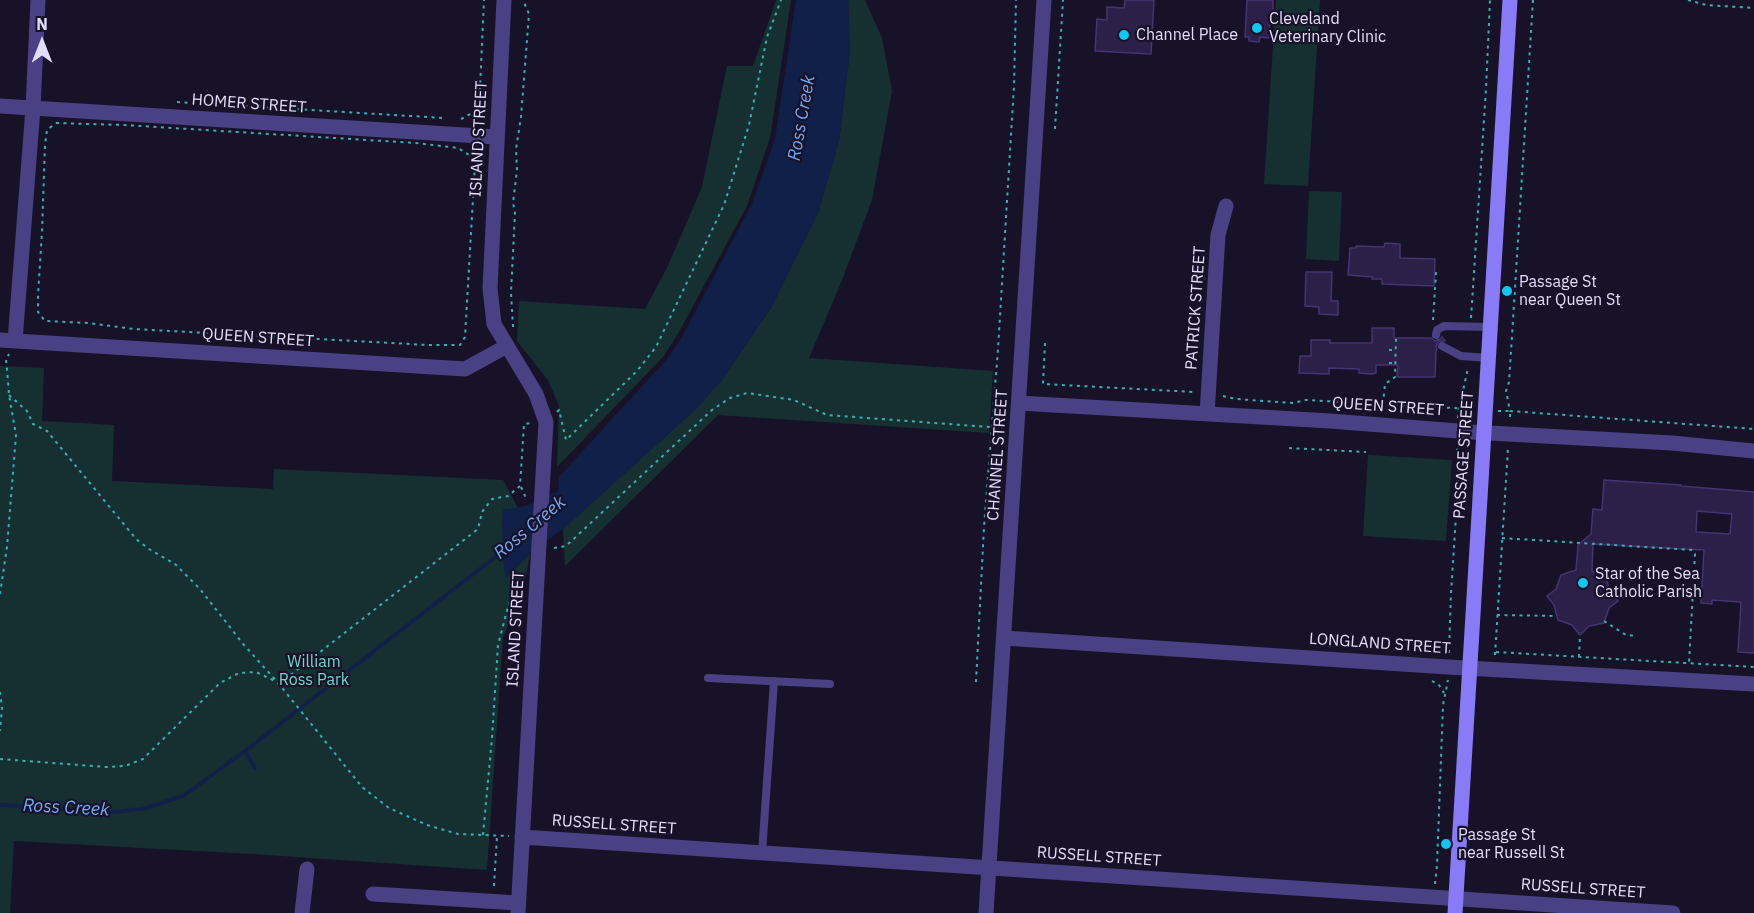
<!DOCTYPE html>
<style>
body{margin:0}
#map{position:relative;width:1754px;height:913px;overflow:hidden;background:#181229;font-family:"IBM Plex Sans",sans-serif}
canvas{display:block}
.north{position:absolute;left:12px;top:12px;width:60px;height:60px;-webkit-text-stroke:4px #181229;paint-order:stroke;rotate:0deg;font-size:16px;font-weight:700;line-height:24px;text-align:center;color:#e3dcfd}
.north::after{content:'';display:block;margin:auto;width:21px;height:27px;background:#e3dcfd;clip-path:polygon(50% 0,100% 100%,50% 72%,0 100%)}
</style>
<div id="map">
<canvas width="1754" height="913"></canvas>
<div class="north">N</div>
</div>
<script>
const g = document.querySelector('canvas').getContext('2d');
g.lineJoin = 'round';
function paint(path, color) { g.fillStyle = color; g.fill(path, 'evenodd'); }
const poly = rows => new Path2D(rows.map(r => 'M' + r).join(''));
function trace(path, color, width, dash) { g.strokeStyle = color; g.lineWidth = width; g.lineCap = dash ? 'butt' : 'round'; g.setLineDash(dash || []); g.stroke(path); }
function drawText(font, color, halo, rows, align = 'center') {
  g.font = font + ' "IBM Plex Sans",sans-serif'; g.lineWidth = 4.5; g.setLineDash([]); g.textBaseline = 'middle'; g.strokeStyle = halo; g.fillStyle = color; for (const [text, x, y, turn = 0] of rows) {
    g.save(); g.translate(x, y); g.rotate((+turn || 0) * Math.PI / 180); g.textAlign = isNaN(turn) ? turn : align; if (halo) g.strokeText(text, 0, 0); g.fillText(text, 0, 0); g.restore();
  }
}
const green = poly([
 [776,0,791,0,770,138,747,206,679,332,663,357,557,467,559,406,548,380,517,341,519,301,645,309,667,268,702,187,727,66,753,66],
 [848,0,865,0,882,38,892,91,872,200,842,280,809,358,993,371,989,433,718,415,565,566,563,529,696,409,725,376,771,308,818,213,839,141,850,51],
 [1276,0,1320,0,1308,186,1264,184],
 [1309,191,1342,192,1339,261,1306,259],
 [0,366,44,368,42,421,114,425,112,481,273,489,274,469,503,480,518,508,504,510,502,514,504,567,506,578,530,553,523,592,503,637,487,870,253,854,14,841,10,913,0,913],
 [1368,455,1452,460,1446,541,1363,536]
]);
const water = poly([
 [796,0,848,0,850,51,839,141,818,213,772,306,725,376,696,409,563,529,530,553,506,578,504,568,502,514,504,510,526,506,558,491,559,477,667,359,682,337,752,204,775,139]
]);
const stream = poly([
 [245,751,255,768],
 [0,805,116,812,146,808,183,796,245,751,507,548]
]);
const building = poly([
 [1125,0,1154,0,1151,54,1095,51,1097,19,1107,20,1107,7,1124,8,1125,0],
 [1247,0,1273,0,1273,13,1270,13,1269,38,1260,37,1259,42,1249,41,1249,37,1245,37,1247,0],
 [1385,243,1400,244,1400,258,1435,259,1434,286,1382,284,1382,279,1372,279,1373,277,1348,275,1350,248,1356,248,1356,246,1384,247,1385,243],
 [1306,272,1332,272,1331,301,1338,301,1338,315,1319,314,1319,307,1305,306,1306,272],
 [1372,328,1394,328,1394,338,1431,338,1435,341,1440,339,1442,337,1445,341,1439,341,1436,346,1437,350,1436,351,1435,377,1397,377,1398,365,1376,365,1376,373,1372,374,1359,373,1359,369,1329,368,1329,374,1299,373,1300,356,1311,356,1311,340,1330,340,1330,343,1372,343,1372,328],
 [1604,480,1681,485,1681,486,1754,492,1754,653,1738,652,1741,602,1712,600,1712,604,1701,603,1704,550,1593,544,1592,571,1606,577,1610,592,1618,601,1609,608,1604,623,1589,626,1580,635,1572,625,1558,620,1554,605,1547,596,1556,589,1561,575,1576,570,1578,545,1591,534,1593,509,1602,510,1604,480],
 [1697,511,1732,514,1730,534,1696,532,1697,511]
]);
const path = poly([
 [1533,0,1512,336,1509,382,1506,391,1510,411,1754,429],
 [1688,0,1706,5,1754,8],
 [177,102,444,118],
 [461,119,476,111,480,88,484,0],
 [56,123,124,125,416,143,458,148,469,155,475,164,465,337,460,345,428,345,134,329,88,323,45,321,38,312,38,295,42,232,45,145,47,130,56,123],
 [1055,129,1063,0],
 [1471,318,1486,89,1490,0],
 [1433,320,1436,273,1435,273],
 [513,327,511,293,515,212,513,203,517,170,516,149,521,117,529,14,523,0],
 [1045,343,1043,384,1194,392],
 [1389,350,1396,350],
 [1389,363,1396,363],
 [9,395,27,411,33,424,47,431,136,539,149,549,175,564,200,589,244,645,279,684,362,787,389,808,427,825,458,834,509,836],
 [1223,396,1236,399,1293,403,1306,400,1472,409],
 [1383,404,1385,384,1395,377,1396,339],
 [1498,411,1510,411,1510,421],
 [557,412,559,410,566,440,637,371,656,347,724,205,749,125,767,37,781,0],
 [1458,418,1459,409,1468,368],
 [1289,448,1366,452],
 [521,487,526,498],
 [1502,538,1692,550,1695,554,1689,663],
 [554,548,566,546,712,410,730,398,747,393,794,400,827,415,1002,428],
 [0,594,7,547,16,435,9,395,7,369,6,360,9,354],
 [1497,615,1557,616],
 [1604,621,1626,635,1637,636],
 [1496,652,1754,667],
 [1449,653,1451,593,1460,455,1457,451,1457,445],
 [1495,655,1508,448],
 [1579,657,1580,635],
 [1432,681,1439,685,1444,693],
 [976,682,984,527,998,349,1014,86,1016,0],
 [279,684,478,529,482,512,492,499,508,496,520,486,524,424,531,423],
 [0,692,2,708,0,731],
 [0,759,106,767,125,766,143,759,220,683,239,673,256,672,277,682],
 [483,835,492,738,498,645,508,607,515,587,523,576],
 [1435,884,1437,865,1443,705,1448,680],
 [494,886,497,836]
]);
const lane = poly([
 [1436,335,1437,330,1444,326,1490,327],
 [1442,346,1461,356,1489,358],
 [708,678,830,684],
 [762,853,774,681]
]);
const street = poly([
 [504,0,490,288,494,324,536,394,546,422,518,913],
 [0,106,496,137],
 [0,340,465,369,507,346],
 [15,341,33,108,38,0],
 [1019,403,1330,421,1471,432,1672,443,1754,451],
 [1207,414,1218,235,1226,206],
 [1004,638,1448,667,1754,684],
 [522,837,1673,913],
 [373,894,518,903],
 [302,913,307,869],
 [986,913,1044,0]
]);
const secondary = poly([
 [1455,913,1510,0]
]);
const markers = [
 [1257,28,6,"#15c4f0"],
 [1124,35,6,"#15c4f0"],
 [1507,291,6,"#15c4f0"],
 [1583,583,6,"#15c4f0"],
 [1446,844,6,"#15c4f0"]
];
const poiNames = [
 ["Cleveland",1269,19],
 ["Veterinary Clinic",1269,37],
 ["Channel Place",1136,35],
 ["Passage St",1519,282],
 ["near Queen St",1519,300],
 ["Star of the Sea",1595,574],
 ["Catholic Parish",1595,592],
 ["Passage St",1458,835],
 ["near Russell St",1458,853]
];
const streetNames = [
 ["HOMER STREET",249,104,4],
 ["ISLAND STREET",479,139,-87],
 ["PATRICK STREET",1196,308,-86],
 ["QUEEN STREET",258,338,4],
 ["QUEEN STREET",1388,407,4],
 ["CHANNEL STREET",998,455,-86],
 ["PASSAGE STREET",1464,455,-86],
 ["ISLAND STREET",516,629,-87],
 ["LONGLAND STREET",1380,644,4],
 ["RUSSELL STREET",614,825,4],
 ["RUSSELL STREET",1099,857,4],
 ["RUSSELL STREET",1583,889,4]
];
const parkNames = [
 ["William",314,662],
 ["Ross Park",314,680]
];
const waterNames = [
 ["Ross Creek",802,118,-80],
 ["Ross Creek",530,528,-40],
 ["Ross Creek",66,808,3]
];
paint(green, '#163032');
paint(water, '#112049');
trace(stream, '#112049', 4);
paint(building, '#2c1f48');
trace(building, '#463373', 1.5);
trace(path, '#39afb4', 2, [3, 4.5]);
trace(lane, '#4a4184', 8);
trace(street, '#4a4184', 15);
trace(secondary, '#897af6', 15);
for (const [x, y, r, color] of markers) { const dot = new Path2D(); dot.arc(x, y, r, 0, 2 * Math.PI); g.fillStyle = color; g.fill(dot); trace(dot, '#181229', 2); }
drawText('16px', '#e3dcfd', '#181229', poiNames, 'left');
drawText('16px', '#e3dcfd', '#181229', streetNames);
drawText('16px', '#6cd9c8', '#181229', parkNames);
drawText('italic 18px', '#71abf6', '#181229', waterNames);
</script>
